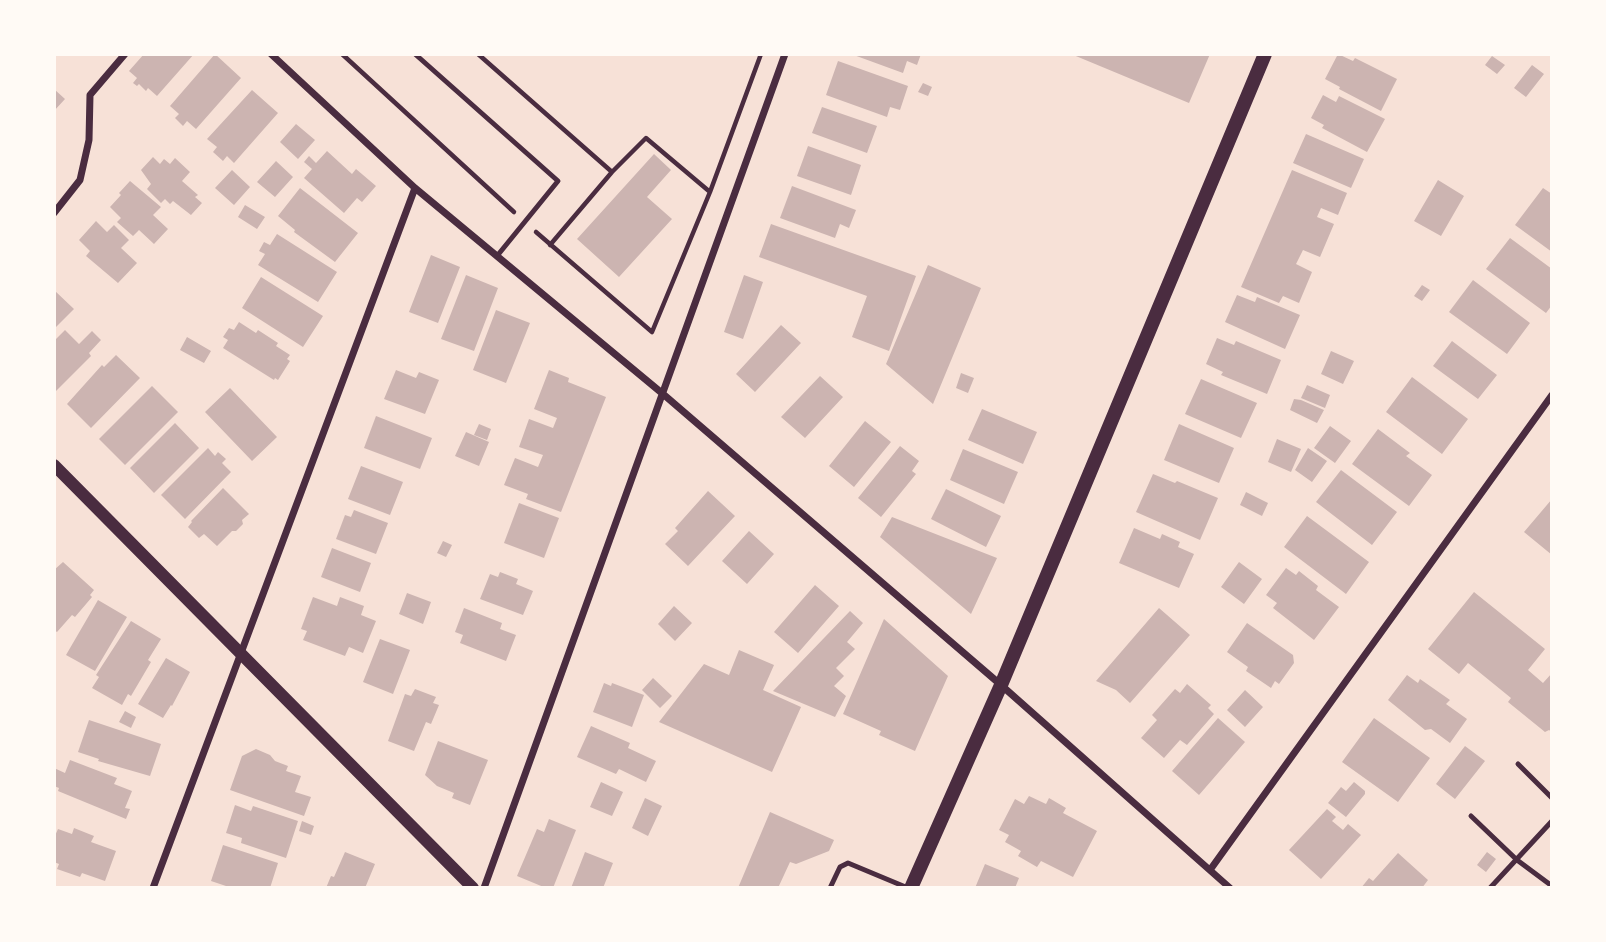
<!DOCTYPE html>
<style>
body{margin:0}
#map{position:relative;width:1606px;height:942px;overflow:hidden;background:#f7e1d7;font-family:Merriweather,serif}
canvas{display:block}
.frame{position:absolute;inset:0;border:56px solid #fffaf5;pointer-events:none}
</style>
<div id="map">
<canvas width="1606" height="942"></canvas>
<div class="frame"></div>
</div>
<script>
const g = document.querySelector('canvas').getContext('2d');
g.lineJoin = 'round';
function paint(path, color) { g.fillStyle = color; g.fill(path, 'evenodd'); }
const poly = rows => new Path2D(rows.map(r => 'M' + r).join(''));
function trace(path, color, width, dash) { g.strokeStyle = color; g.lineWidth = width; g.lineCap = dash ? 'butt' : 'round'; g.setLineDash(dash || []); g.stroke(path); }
const building = poly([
 [144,54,194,54,157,96,148,88,146,91,139,84,137,86,133,83,137,78,129,71],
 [215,54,241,78,196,129,187,121,183,126,175,118,179,114,170,106],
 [851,54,921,54,917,65,907,61,903,73],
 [1071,54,1210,54,1189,103],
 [1338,54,1353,61,1355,58,1397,79,1381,111,1339,89,1340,87,1325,79],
 [1492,56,1505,65,1497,74,1485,65],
 [838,61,908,86,900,110,890,107,887,117,826,95],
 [1532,65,1544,74,1526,97,1514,88],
 [923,83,932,87,928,96,918,92],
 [54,89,65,99,54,111],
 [252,90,278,113,234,163,227,156,223,161,213,152,217,147,207,139],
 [1323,95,1336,102,1339,96,1385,119,1367,152,1322,128,1324,125,1311,118],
 [822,107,877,126,867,153,812,133],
 [296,124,315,140,298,159,280,142],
 [1306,134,1364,159,1351,188,1293,163],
 [808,146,861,165,851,195,797,176],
 [327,151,352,174,356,169,376,186,362,202,357,198,344,213,304,178,312,169,304,162,309,156,316,163],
 [654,154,671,170,647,197,672,219,619,277,577,239],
 [153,157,160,164,164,159,170,164,175,158,190,172,182,181,198,195,195,197,202,203,191,215,173,201,170,204,165,199,161,203,147,189,151,184,141,170],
 [276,161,293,177,275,197,257,182],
 [232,170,250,187,234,205,215,188],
 [1292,170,1347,193,1338,215,1321,208,1317,217,1334,224,1320,257,1303,250,1296,264,1312,272,1299,303,1283,296,1279,303,1241,287],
 [1438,180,1464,196,1441,236,1414,221],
 [130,181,161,207,153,215,168,229,154,244,139,230,133,236,117,222,121,218,110,207,121,195,119,193],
 [792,186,856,210,849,228,840,224,835,238,780,218],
 [300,188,358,233,335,262,294,232,295,230,278,216],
 [1543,188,1552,194,1552,252,1515,225],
 [245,205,265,217,257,229,238,217],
 [96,221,107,232,114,225,129,240,121,248,137,263,118,283,86,256,90,251,79,240],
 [771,224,916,276,889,351,852,337,867,296,759,257],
 [277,234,337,272,318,302,258,265,265,254,259,251,264,242,270,245],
 [1510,238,1552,269,1552,305,1546,313,1486,269],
 [431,255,460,267,438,323,409,312],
 [928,265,981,288,933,404,886,364],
 [466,275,498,288,474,351,441,339],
 [744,275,763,282,743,339,724,332],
 [261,277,323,316,303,347,242,308],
 [1473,280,1530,323,1507,354,1449,312],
 [1422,285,1430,290,1422,301,1414,296],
 [54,290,74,309,54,329],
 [1237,295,1255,302,1257,297,1300,315,1285,349,1225,322],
 [496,310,530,323,506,383,473,370],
 [239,322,256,333,258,330,278,343,276,346,290,355,287,359,290,361,278,380,275,378,274,380,223,348,228,340,223,337,229,328,234,330],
 [781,325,801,343,755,392,736,374],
 [65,330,79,344,92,331,101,340,89,353,91,356,56,391,54,389,54,341],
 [187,337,211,351,204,363,180,350],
 [1217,338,1234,345,1236,341,1281,360,1267,394,1221,375,1223,372,1206,364],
 [1452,341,1497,375,1478,399,1433,366],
 [1331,351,1354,361,1343,384,1321,374],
 [116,355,140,378,91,428,67,404,102,365,104,367],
 [396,370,416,378,419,372,439,380,425,414,384,399],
 [549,370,569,378,568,382,606,397,561,512,526,499,528,494,504,485,515,458,538,467,543,455,519,447,529,419,553,428,557,418,534,409],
 [961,373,974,378,968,393,956,388],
 [820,376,843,397,805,438,781,417],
 [1412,377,1468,419,1442,454,1386,412],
 [1201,379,1257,403,1241,438,1185,414],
 [1307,385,1330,395,1325,408,1301,398],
 [152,386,178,412,125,465,99,439],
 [230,388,277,437,252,461,205,412],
 [1294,399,1301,400,1324,410,1317,423,1290,410],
 [982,409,1037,432,1023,464,968,440],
 [376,416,432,438,420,469,364,448],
 [865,421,891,442,854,487,829,466],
 [175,423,199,448,154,493,130,468],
 [479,424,491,429,487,440,474,435],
 [1179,424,1234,448,1219,483,1164,460],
 [1330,426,1351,441,1335,463,1314,448],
 [1378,429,1410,453,1406,456,1432,475,1409,506,1352,464],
 [466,432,489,442,479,466,455,456],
 [1277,439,1301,449,1291,472,1268,462],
 [900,446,919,461,912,471,916,474,881,517,858,498],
 [208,448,215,456,218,452,226,459,222,463,231,472,185,519,161,495],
 [1308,448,1327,461,1312,482,1295,470],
 [963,449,1018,472,1004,504,950,480],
 [361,466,403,482,390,515,348,499],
 [1341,470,1397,512,1372,545,1316,502],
 [1153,474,1175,483,1177,481,1218,498,1200,540,1136,512],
 [223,488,249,514,242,520,243,524,236,531,232,531,217,546,204,534,199,538,188,527,192,522,191,521],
 [946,489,1001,516,986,547,931,519],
 [708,491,735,516,688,566,665,544,678,531,675,528],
 [1246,492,1268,503,1262,516,1240,505],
 [1552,499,1552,555,1524,532],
 [519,503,559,518,544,558,504,543],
 [354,510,388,523,376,554,336,539,345,515,351,517],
 [1307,516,1369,562,1346,594,1284,547],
 [892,517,997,558,971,614,880,537],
 [1134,528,1160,539,1162,534,1180,542,1178,547,1194,554,1179,588,1119,563],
 [749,531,774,554,747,584,722,561],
 [443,541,452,545,446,557,437,553],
 [332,548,371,563,360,592,321,577],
 [63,562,94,590,90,595,92,597,75,617,72,615,57,632,54,630,54,570],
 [1239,562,1262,579,1244,604,1221,587],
 [1286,568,1296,575,1299,571,1318,586,1316,590,1339,607,1314,640,1273,608,1277,603,1266,595],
 [500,572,518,579,516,584,533,591,523,615,480,599,490,574,498,577],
 [815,585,839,606,798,653,774,632],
 [1474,592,1545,649,1528,670,1543,683,1552,673,1552,732,1549,730,1545,732,1508,702,1511,698,1468,663,1459,674,1428,649],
 [407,593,431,602,423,624,399,614],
 [313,597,337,606,340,597,364,606,361,615,376,621,363,653,349,647,345,656,303,640,307,631,301,629],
 [98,600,127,617,95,671,66,655],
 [674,606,692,623,675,641,658,624],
 [464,608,502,623,500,629,516,635,506,661,460,643,463,635,455,632],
 [1159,608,1190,635,1130,703,1116,690,1096,681],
 [850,611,863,623,847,642,855,649,836,668,844,676,834,686,846,696,835,717,773,691],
 [884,619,948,676,915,751,879,735,881,731,843,714],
 [131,621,161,639,148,660,151,662,131,696,128,694,122,705,92,688,99,677,96,675],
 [1247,623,1293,655,1294,663,1279,684,1275,681,1271,688,1246,671,1248,667,1227,652],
 [380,639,410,650,393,694,363,682],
 [739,650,774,665,763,690,801,707,772,772,659,722,704,664,729,675],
 [166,658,190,672,172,706,171,705,163,718,138,704],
 [1407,675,1418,683,1420,679,1450,700,1446,704,1467,719,1450,743,1431,729,1425,730,1388,700],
 [653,678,672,696,660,708,642,690],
 [604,683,611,686,612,683,644,695,632,727,593,712],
 [1187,684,1211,705,1208,708,1214,714,1187,745,1180,740,1164,758,1141,738,1157,720,1152,715,1175,689,1180,693],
 [415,689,436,697,433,703,439,705,431,724,426,722,414,751,388,741,405,694,411,696],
 [1245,690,1263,707,1245,727,1227,710],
 [125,711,136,717,131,728,119,722],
 [1218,718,1245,742,1199,795,1172,771],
 [1374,718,1430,758,1398,802,1342,762],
 [89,720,161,744,150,776,98,761,99,759,78,752],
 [591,726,630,743,628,748,656,761,646,782,619,769,616,774,577,757],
 [438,741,488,760,470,805,452,798,454,793,437,786,425,775],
 [1465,746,1485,761,1455,799,1436,784],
 [256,749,270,755,275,761,288,766,286,771,301,776,295,792,311,797,304,816,230,790,242,756],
 [70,760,117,778,114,784,132,791,125,808,130,809,126,819,58,791,59,788,54,786,54,768,65,773],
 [601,782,623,792,612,816,590,807],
 [1354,782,1365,791,1365,794,1346,817,1328,803,1341,787,1346,791],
 [1029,796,1046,804,1049,798,1066,808,1063,813,1097,831,1073,877,1041,861,1037,867,1018,856,1021,851,1005,842,1009,835,999,830,1015,799,1024,804],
 [645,798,662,806,648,836,632,828],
 [235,805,251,811,253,806,298,821,286,858,241,843,242,838,226,833],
 [1327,809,1336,817,1332,821,1343,830,1348,824,1361,835,1321,879,1289,850],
 [770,812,834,840,829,851,796,864,790,862,778,888,738,888],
 [549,819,576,830,553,888,546,888,517,876,537,829,544,832],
 [302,821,314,826,311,835,299,831],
 [74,828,94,836,91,842,116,851,105,881,82,873,80,877,57,869,59,864,54,862,54,838,58,829,72,834],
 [223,845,278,863,270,888,232,888,211,881],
 [345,852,375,864,365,888,326,888,331,876,334,877],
 [585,852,613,863,603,888,571,888],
 [1487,852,1496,859,1486,872,1477,865],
 [1398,853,1428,880,1422,888,1361,888,1369,878,1373,881],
 [985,864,1019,878,1015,888,975,888]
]);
const path = poly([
 [342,54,514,212],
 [478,54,612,172,646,138,710,192],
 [536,232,652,332,710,192,761,54],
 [550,245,612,172]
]);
const service = poly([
 [415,54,558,181,497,256],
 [1518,764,1552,798],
 [1471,816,1517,860,1552,886],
 [830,888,840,867,848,863,908,888],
 [1490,888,1552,821]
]);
const minor = poly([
 [271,54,415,188,663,394,1001,685,1230,888],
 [54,213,80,180,89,140,90,95,125,54],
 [1210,870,1552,395],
 [153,888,415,188],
 [484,888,785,54]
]);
const tertiary = poly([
 [54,465,473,888]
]);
const secondary = poly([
 [911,888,1001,685,1265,54]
]);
paint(building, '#ccb4b1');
trace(path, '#4a2c40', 4.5);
trace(service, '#4a2c40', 5);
trace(minor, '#4a2c40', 7);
trace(tertiary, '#4a2c40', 12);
trace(secondary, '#4a2c40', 14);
</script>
